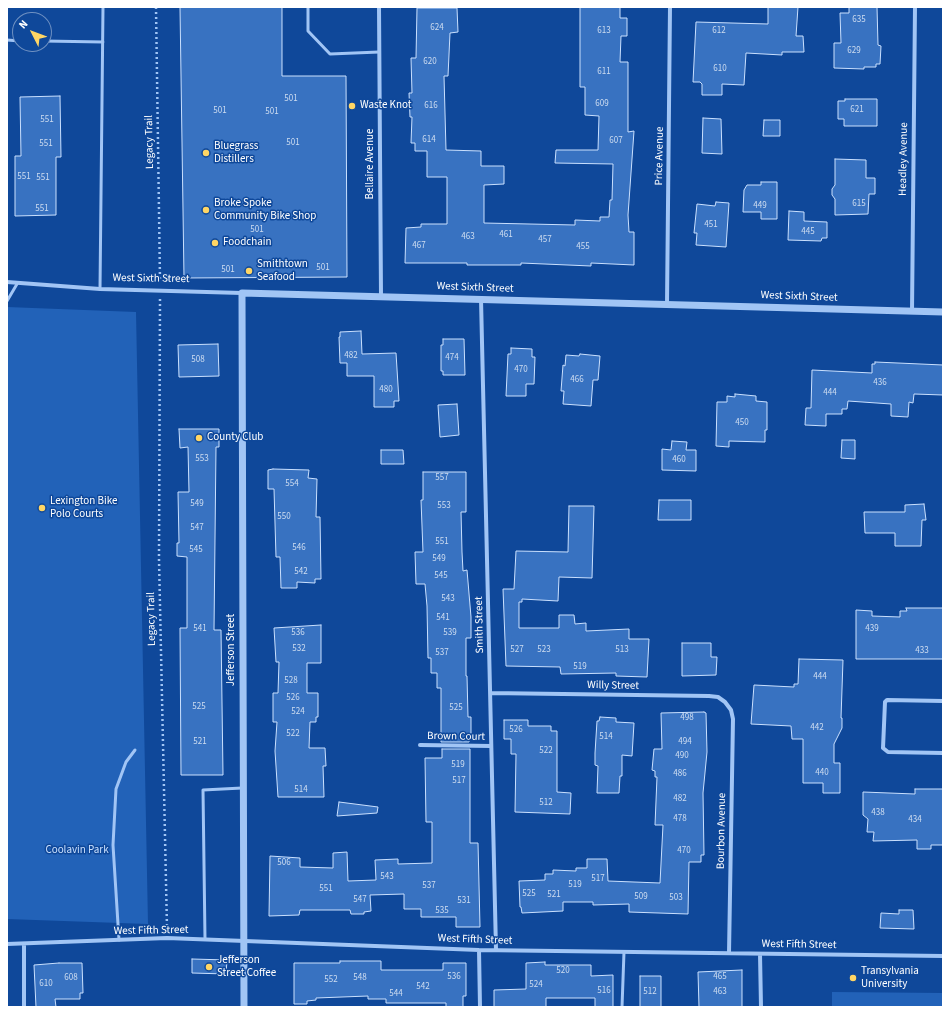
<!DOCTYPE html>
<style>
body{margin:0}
#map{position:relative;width:950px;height:1014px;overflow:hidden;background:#0f489a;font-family:"Source Sans 3",sans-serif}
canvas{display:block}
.frame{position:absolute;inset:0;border:8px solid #fff;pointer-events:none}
.north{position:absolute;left:12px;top:12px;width:40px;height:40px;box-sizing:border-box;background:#0f489a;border:1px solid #6f91c2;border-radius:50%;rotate:312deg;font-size:11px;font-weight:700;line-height:16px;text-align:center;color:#fff}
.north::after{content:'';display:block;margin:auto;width:14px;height:18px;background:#ffd665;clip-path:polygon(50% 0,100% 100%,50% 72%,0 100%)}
</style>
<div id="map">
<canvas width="950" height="1014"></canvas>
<div class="frame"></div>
<div class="north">N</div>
</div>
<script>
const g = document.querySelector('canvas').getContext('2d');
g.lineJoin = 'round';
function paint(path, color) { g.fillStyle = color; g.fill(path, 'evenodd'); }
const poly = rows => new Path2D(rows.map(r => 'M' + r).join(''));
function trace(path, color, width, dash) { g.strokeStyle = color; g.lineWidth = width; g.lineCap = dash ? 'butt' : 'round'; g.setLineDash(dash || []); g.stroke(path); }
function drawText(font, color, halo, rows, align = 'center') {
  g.font = font + ' "Source Sans 3",sans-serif'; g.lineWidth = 3; g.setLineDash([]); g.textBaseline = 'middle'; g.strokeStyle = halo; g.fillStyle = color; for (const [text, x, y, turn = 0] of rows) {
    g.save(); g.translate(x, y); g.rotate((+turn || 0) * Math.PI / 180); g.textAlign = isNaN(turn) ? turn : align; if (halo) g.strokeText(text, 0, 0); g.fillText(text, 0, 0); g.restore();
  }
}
const green = poly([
 [7,307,136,312,148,924,7,919],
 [832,992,943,993,943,1007,832,1007]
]);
const building = poly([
 [180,7,282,7,282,76,346,76,347,277,184,278,180,7],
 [580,7,620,7,620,18,627,18,627,36,621,36,620,62,628,62,628,132,634,131,628,215,629,232,634,232,634,265,591,263,591,266,521,263,521,265,467,265,467,263,405,263,406,228,421,227,421,224,447,224,447,177,427,177,427,151,415,151,415,143,411,143,412,117,410,117,409,93,412,93,411,58,416,58,417,8,457,8,458,32,450,33,448,76,444,76,446,150,481,151,481,166,504,166,504,184,484,185,484,223,575,225,575,220,600,221,600,217,609,217,610,200,612,200,613,164,555,163,556,150,598,150,599,116,585,115,585,87,580,87,580,7],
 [768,7,798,7,796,36,803,36,804,52,782,52,782,55,746,53,744,85,722,84,722,95,702,95,702,84,700,82,693,82,696,22,768,24,768,7],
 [849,7,877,7,878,45,881,46,880,64,876,64,876,67,864,67,864,69,834,68,834,43,841,43,840,13,849,13,849,7],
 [60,96,61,157,56,157,56,215,15,216,15,156,21,156,20,97,60,96],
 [845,99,877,99,877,126,844,126,844,119,838,119,838,101,845,101,845,99],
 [703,118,721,119,722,154,702,153,703,118],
 [764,120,780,120,780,136,763,136,764,120],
 [835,159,866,160,866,178,875,178,875,194,869,194,868,214,835,215,835,199,832,195,832,189,835,185,835,159],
 [761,182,777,182,777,219,761,219,761,212,743,212,744,190,747,185,761,185,761,182],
 [716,202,729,203,726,247,696,245,697,233,694,233,697,204,715,206,716,202],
 [789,211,804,212,804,221,827,222,827,238,822,238,821,241,788,240,789,211],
 [361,331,362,354,396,353,399,401,394,401,394,407,374,407,374,376,347,376,347,363,340,363,339,337,340,337,340,332,361,331],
 [443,339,464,339,465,375,443,375,443,371,441,371,441,345,443,345,443,339],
 [218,344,219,376,179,377,178,345,218,344],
 [511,348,532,349,532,357,535,357,534,384,526,384,526,396,506,396,508,354,511,354,511,348],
 [580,354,600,356,598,380,593,380,591,406,563,404,564,391,561,391,563,365,565,366,566,355,579,356,580,354],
 [875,362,943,365,943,395,914,394,913,403,909,402,908,417,891,416,891,404,848,401,847,409,842,409,842,414,826,414,826,426,805,425,806,408,811,408,812,370,872,373,872,364,875,364,875,362],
 [735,394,756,396,756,401,767,402,767,430,765,430,765,442,729,441,729,447,716,446,717,402,727,402,727,396,735,397,735,394],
 [457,404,459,435,440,437,438,405,457,404],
 [179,429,219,429,219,447,216,447,214,630,221,630,223,775,181,775,180,628,187,628,187,557,177,556,177,543,179,543,178,492,189,492,188,447,180,448,179,429],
 [842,440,855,440,855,459,841,458,842,440],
 [672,441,687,442,686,450,696,450,696,471,662,470,662,449,671,450,672,441],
 [381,450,403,450,404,464,381,464,381,450],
 [273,469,309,470,308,478,317,479,316,517,320,517,321,579,315,579,315,583,297,582,297,588,281,588,280,557,276,557,274,489,268,489,268,470,273,469],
 [423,472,466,472,466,512,461,512,462,552,463,571,467,570,471,617,471,638,466,638,466,676,467,676,468,717,471,717,471,738,469,738,469,742,441,742,441,688,437,688,437,673,431,673,431,658,428,658,427,606,425,584,416,584,415,552,423,552,421,500,423,500,423,472],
 [659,500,691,500,691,520,658,520,659,500],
 [924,504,926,520,922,520,921,546,895,546,895,533,865,533,864,512,905,512,905,505,924,504],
 [569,506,594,506,592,578,559,577,558,601,522,599,522,602,519,602,519,628,559,628,559,615,574,615,575,624,586,623,586,631,629,629,629,639,649,639,647,677,616,676,616,673,561,674,560,667,506,666,503,589,514,589,516,551,568,552,569,506],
 [906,608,943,608,943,659,856,659,856,610,872,611,872,616,900,617,900,611,907,611,906,608],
 [321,625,321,663,307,663,307,693,318,693,318,717,316,717,316,722,310,722,309,748,325,748,326,766,323,766,324,797,278,797,275,751,277,722,273,722,273,693,278,693,279,662,276,662,274,628,321,625],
 [682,643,711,643,711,657,717,657,716,675,682,676,682,643],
 [799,659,843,660,841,718,842,718,842,728,834,744,834,763,840,763,840,793,823,793,823,783,803,783,803,739,792,739,791,726,751,724,754,685,794,687,794,684,798,684,799,659],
 [704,712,706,713,707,752,703,793,704,855,701,855,701,862,689,862,688,914,629,912,629,904,593,905,593,902,563,902,563,911,522,913,521,907,520,907,519,881,545,880,545,874,553,874,553,870,576,871,576,868,587,868,587,859,607,859,608,881,660,883,663,825,655,825,657,777,655,777,655,771,652,770,654,749,662,749,661,713,704,712],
 [600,717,616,718,616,722,634,723,632,756,622,755,622,776,620,776,619,793,597,793,598,766,595,765,595,753,597,721,599,721,600,717],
 [504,720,528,720,528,726,551,726,551,731,557,731,557,792,571,793,570,814,515,812,516,754,511,754,511,739,504,739,504,720],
 [442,749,470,749,470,843,478,843,480,927,456,927,456,917,421,917,421,909,404,909,404,894,370,895,371,911,364,912,364,914,351,914,350,910,300,910,299,915,269,916,270,856,300,858,300,867,333,868,333,853,347,852,348,881,376,880,375,860,398,859,398,864,432,863,432,822,426,822,425,758,442,758,442,749],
 [915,789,943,789,943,845,931,845,931,849,917,849,917,840,873,841,874,832,867,832,868,819,863,815,863,792,915,794,915,789],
 [339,802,378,807,377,813,337,816,339,802],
 [899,910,913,910,914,929,880,928,881,913,899,914,899,910],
 [192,959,227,960,226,974,192,973,192,959],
 [340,961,381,961,381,970,443,970,443,963,466,963,466,996,463,996,463,1007,446,1007,446,1003,386,1003,386,999,368,999,368,996,316,998,316,1000,307,1001,307,1004,294,1004,294,963,340,963,340,961],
 [545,962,545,965,591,965,591,976,613,975,613,1007,595,1007,595,998,546,998,546,1007,494,1007,494,990,526,989,526,963,545,962],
 [59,963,82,963,83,993,80,993,80,999,55,999,56,1007,36,1007,34,965,59,963],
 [742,970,742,1007,699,1007,698,972,742,970],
 [640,976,661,976,661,1007,640,1007,640,976]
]);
const path = poly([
 [156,7,160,280],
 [160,299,159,559,167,928]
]);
const service = poly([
 [308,7,308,31,330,54,379,52],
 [7,40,20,41],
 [44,41,103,42],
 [100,289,103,7],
 [7,301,17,284],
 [205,939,203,790,242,788],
 [119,940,113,845,116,789,126,762,135,750],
 [622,1007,624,952]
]);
const minor = poly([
 [379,7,381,296],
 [7,282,100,289,242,293],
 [481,299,496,950],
 [667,304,670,7],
 [912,311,915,7],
 [490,693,709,696,718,697,725,702,731,710,733,719,729,953],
 [943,701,887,700,885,702,883,748,888,752,943,753],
 [420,745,491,746],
 [7,944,167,938,479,950,943,956],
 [24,945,24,1007],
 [479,950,480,1007],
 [760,954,761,1007]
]);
const tertiary = poly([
 [244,1007,242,293,943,312]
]);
const markers = [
 [352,106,4,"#ffd665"],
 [206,153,4,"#ffd665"],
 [206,210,4,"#ffd665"],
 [215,243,4,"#ffd665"],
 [249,271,4,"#ffd665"],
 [199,438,4,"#ffd665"],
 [42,508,4,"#ffd665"],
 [209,967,4,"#ffd665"],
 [853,978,4,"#ffd665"]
];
const numberNames = [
 ["635",859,20],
 ["624",437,28],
 ["613",604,31],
 ["612",719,31],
 ["629",854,51],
 ["620",430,62],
 ["610",720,69],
 ["611",604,72],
 ["501",291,99],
 ["609",602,104],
 ["616",431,106],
 ["621",857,110],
 ["501",220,111],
 ["501",272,112],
 ["551",47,120],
 ["614",429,140],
 ["607",616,141],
 ["501",293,143],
 ["551",46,144],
 ["551",24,177],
 ["551",43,178],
 ["615",859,204],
 ["449",760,206],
 ["551",42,209],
 ["451",711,225],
 ["501",257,230],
 ["445",808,232],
 ["461",506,235],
 ["463",468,237],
 ["457",545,240],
 ["467",419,246],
 ["455",583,247],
 ["501",323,268],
 ["501",228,270],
 ["482",351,356],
 ["474",452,358],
 ["508",198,360],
 ["470",521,370],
 ["466",577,380],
 ["436",880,383],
 ["480",386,390],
 ["444",830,393],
 ["450",742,423],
 ["553",202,459],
 ["460",679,460],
 ["557",442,478],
 ["554",292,484],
 ["549",197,504],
 ["553",444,506],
 ["550",284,517],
 ["547",197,528],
 ["551",442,542],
 ["546",299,548],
 ["545",196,550],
 ["549",439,559],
 ["542",301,572],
 ["545",441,576],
 ["543",448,599],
 ["541",443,618],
 ["541",200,629],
 ["439",872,629],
 ["536",298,633],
 ["539",450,633],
 ["532",299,649],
 ["527",517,650],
 ["523",544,650],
 ["513",622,650],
 ["433",922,651],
 ["537",442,653],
 ["519",580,667],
 ["444",820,677],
 ["528",291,681],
 ["526",293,698],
 ["525",199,707],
 ["525",456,708],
 ["524",298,712],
 ["498",687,718],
 ["442",817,728],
 ["526",516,730],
 ["522",293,734],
 ["514",606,737],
 ["521",200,742],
 ["494",685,742],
 ["522",546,751],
 ["490",682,756],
 ["519",458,765],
 ["440",822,773],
 ["486",680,774],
 ["517",459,781],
 ["514",301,790],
 ["482",680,799],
 ["512",546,803],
 ["438",878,813],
 ["478",680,819],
 ["434",915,820],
 ["470",684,851],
 ["506",284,863],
 ["543",387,877],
 ["517",598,879],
 ["519",575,885],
 ["537",429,886],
 ["551",326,889],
 ["525",529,894],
 ["521",554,895],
 ["509",641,897],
 ["503",676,898],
 ["547",360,900],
 ["531",464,901],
 ["535",442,911],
 ["520",563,971],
 ["536",454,977],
 ["465",720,977],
 ["608",71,978],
 ["548",360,978],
 ["552",331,980],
 ["610",46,984],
 ["524",536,985],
 ["542",423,987],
 ["516",604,991],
 ["512",650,992],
 ["463",720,992],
 ["544",396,994]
];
const poiNames = [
 ["Waste Knot",360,106],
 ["Bluegrass",214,147],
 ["Distillers",214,160],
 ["Broke Spoke",214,204],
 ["Community Bike Shop",214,217],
 ["Foodchain",223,243],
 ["Smithtown",257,265],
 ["Seafood",257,278],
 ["County Club",207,438],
 ["Lexington Bike",50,502],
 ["Polo Courts",50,515],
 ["Jefferson",217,961],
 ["Street Coffee",217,974],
 ["Transylvania",861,972],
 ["University",861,985]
];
const streetNames = [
 ["Legacy Trail",150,142,-91],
 ["Price Avenue",660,156,-89],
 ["Headley Avenue",904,159,-89],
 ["Bellaire Avenue",371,164,-90],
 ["West Sixth Street",151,279,1],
 ["West Sixth Street",475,288,2],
 ["West Sixth Street",799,297,2],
 ["Legacy Trail",152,619,-91],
 ["Smith Street",480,625,-91],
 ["Jefferson Street",232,650,-90],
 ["Willy Street",613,686,1],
 ["Brown Court",456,737,1],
 ["Bourbon Avenue",722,831,-89],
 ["West Fifth Street",151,931,-1],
 ["West Fifth Street",475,940,2],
 ["West Fifth Street",799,945,1]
];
const parkNames = [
 ["Coolavin Park",77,851]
];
paint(green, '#2262b8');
paint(building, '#3872c1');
trace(building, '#cae0fe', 1);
trace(path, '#a1c5f5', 2.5, [2, 3]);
trace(service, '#a1c5f5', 3);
trace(minor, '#a1c5f5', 4);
trace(tertiary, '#a1c5f5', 7);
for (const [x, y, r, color] of markers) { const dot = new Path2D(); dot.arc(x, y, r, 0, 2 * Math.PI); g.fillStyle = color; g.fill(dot); trace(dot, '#0f489a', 1.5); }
drawText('9px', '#cddcf0', null, numberNames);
drawText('11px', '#fff', '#0f489a', poiNames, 'left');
drawText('11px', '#fff', '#0f489a', streetNames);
drawText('11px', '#cae0fe', '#0f489a', parkNames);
</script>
